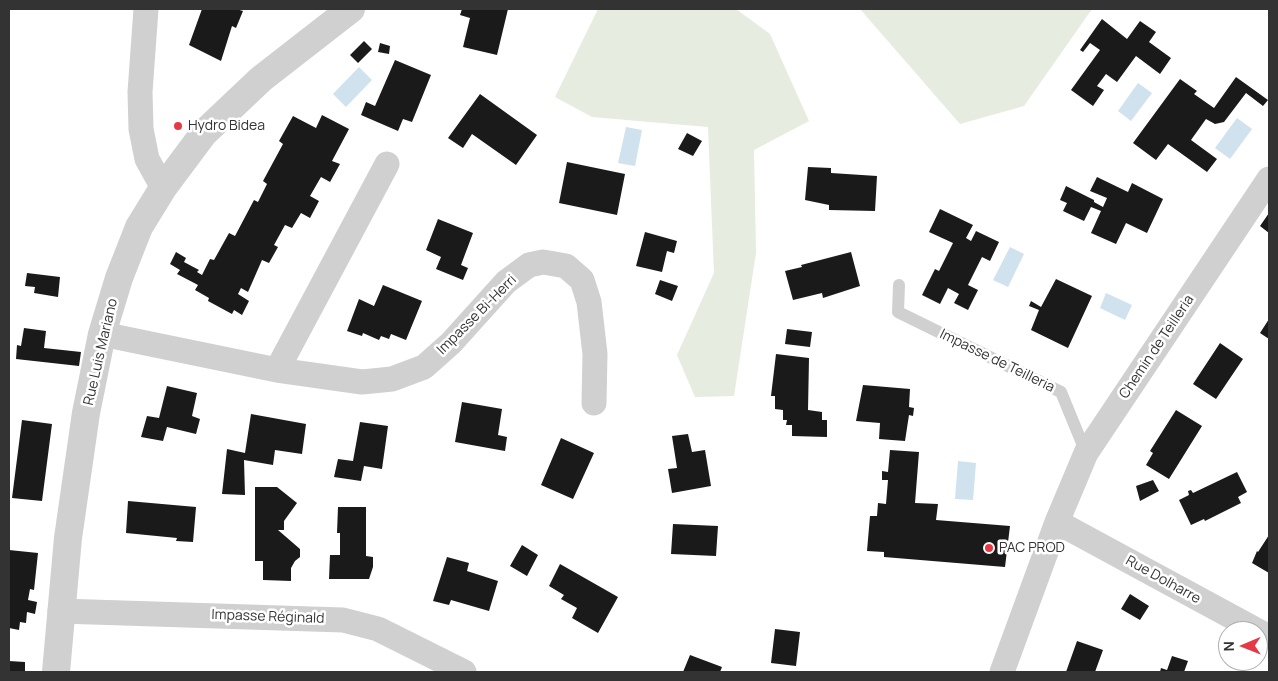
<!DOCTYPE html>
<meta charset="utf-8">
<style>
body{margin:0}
#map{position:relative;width:1278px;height:681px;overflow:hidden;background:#fff;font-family:Manrope,sans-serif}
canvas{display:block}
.frame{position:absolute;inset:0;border:10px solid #333;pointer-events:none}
.north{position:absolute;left:1218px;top:621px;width:50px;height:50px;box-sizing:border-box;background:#fff;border:1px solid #adadad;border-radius:50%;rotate:269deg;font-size:14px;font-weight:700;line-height:20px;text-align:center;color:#333}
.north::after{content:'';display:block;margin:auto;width:18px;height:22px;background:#e63946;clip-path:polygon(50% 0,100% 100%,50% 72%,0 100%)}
</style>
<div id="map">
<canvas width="1278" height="681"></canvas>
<div class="frame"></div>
<div class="north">N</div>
</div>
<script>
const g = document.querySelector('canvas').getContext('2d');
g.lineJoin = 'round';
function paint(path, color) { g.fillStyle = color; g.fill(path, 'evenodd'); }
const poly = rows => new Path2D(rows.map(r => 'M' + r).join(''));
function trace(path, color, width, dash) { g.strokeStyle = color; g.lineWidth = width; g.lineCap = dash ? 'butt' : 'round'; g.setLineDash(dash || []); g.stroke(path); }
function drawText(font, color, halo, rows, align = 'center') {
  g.font = font + ' Manrope,sans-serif'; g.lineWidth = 5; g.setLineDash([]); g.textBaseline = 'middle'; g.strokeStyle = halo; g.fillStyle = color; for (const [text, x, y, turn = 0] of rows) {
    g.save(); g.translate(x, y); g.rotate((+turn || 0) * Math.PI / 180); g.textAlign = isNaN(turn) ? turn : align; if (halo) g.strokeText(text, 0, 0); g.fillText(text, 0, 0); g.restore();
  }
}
const green = poly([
 [598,9,736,9,770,34,809,121,754,150,756,253,734,396,695,397,677,355,714,273,708,127,592,117,555,97],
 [860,9,1092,9,1024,106,960,124]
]);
const water = poly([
 [359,67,372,80,346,107,333,94],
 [1138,83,1152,93,1131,121,1118,111],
 [1237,118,1252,129,1230,159,1215,148],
 [626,127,642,130,635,166,618,163],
 [1010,247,1024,254,1008,287,993,280],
 [1106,293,1132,305,1125,320,1100,308],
 [958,461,976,463,973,500,955,499]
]);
const building = poly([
 [202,9,236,9,243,11,236,28,232,26,221,61,189,45],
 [462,9,508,9,497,55,463,47,470,18,460,15],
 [1102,19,1127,39,1140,21,1156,32,1149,42,1171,58,1160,74,1136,56,1117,82,1106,74,1097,86,1104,90,1093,106,1071,90,1100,50,1090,43,1083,52,1080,50],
 [364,41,372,49,358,63,350,55],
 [380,43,390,46,389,54,378,52],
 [395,60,431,75,412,122,403,119,398,131,361,115,366,102,375,106],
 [1236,77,1268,100,1263,106,1246,93,1224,122,1215,124,1206,119,1191,140,1217,159,1207,172,1168,144,1156,160,1133,143,1180,79,1197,91,1194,94,1214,108],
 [480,94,537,135,516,165,472,134,463,148,448,138],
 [322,115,349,129,332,161,340,164,330,182,321,177,310,196,319,201,310,218,301,213,292,228,285,225,274,245,278,247,269,263,262,260,248,292,241,288,238,294,249,301,242,315,234,310,232,314,208,301,209,298,195,290,198,285,177,274,180,270,170,264,176,252,186,258,184,262,199,270,197,272,202,275,210,259,214,260,229,233,235,236,254,200,258,202,267,184,263,181,283,144,279,141,293,116,316,128],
 [687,133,702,141,693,156,678,149],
 [567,162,625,174,617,215,559,203],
 [808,167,831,168,831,173,877,176,875,211,829,210,829,205,805,200],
 [1097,177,1128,192,1132,183,1163,199,1147,233,1126,223,1116,244,1091,233,1101,211,1091,207,1084,221,1063,211,1067,203,1060,200,1066,186,1094,200,1094,202,1103,207,1107,198,1090,191],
 [940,209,973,225,966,238,971,241,976,231,999,242,990,261,982,257,968,285,978,290,968,310,954,303,959,294,948,288,940,304,922,295,935,269,939,271,953,243,929,232],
 [1269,213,1269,233,1260,226],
 [438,219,473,233,461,265,468,268,463,280,436,269,441,257,426,250],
 [645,232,677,241,674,253,667,251,662,272,636,266],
 [851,252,860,286,823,298,822,293,793,300,785,271,802,267,801,265],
 [27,273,60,277,58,297,34,293,35,287,25,286],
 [1056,279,1092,296,1068,348,1031,330,1039,310,1029,306,1031,301,1041,307],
 [660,280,678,286,672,301,655,294],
 [383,285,422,301,406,340,391,334,389,339,381,336,379,340,363,333,362,336,347,331,359,299,374,306],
 [1269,319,1269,339,1260,333],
 [24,328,46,331,44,348,81,352,79,366,16,359,17,345,21,346],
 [787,329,812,332,810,347,785,344],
 [1220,343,1243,359,1216,399,1193,384],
 [776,354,809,358,808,410,822,412,822,420,827,420,827,437,792,436,792,425,786,425,787,420,783,420,783,410,775,409,775,396,771,396],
 [863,385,910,389,909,407,914,408,913,416,909,415,905,441,879,439,880,423,856,421],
 [167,386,197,393,192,416,200,419,196,434,167,427,163,441,141,437,147,416,159,418],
 [462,402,502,409,498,435,507,437,505,451,455,442],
 [1176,410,1202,426,1169,479,1146,465,1153,453,1150,451],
 [251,414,306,424,302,454,275,450,273,465,244,460,245,495,222,494,227,449,245,453],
 [22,420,52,424,42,501,12,498],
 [360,422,388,426,382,469,364,466,361,481,334,477,338,459,353,461],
 [688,434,692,452,705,450,711,486,672,493,668,469,677,468,672,436],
 [561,438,594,453,573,499,541,485],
 [890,450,919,452,915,503,938,504,936,520,1010,526,1005,567,884,557,884,552,867,551,870,516,877,516,878,503,886,504,888,480,882,480,882,471,888,472],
 [1237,472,1247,492,1238,497,1241,503,1205,521,1204,519,1191,525,1179,500,1189,495,1188,491,1191,490,1193,493],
 [1153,480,1159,491,1140,501,1136,486],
 [255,487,277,487,297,503,284,521,284,530,278,530,300,549,300,557,295,561,291,568,291,581,263,580,263,561,255,561],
 [128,501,196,507,193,542,176,541,177,538,126,533],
 [338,507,366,507,366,556,373,557,373,567,369,579,329,579,330,555,340,555,340,533,337,533],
 [673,524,718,526,716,556,671,554],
 [1269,535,1269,573,1252,563,1257,551,1258,552],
 [522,545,538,555,527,576,510,566],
 [9,550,38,553,34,590,30,589,28,600,37,602,35,614,27,612,26,623,20,622,19,630,9,628],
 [447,557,469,563,467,571,498,581,489,611,451,600,449,605,433,601],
 [560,564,618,597,598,633,572,618,577,608,561,599,564,595,549,586],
 [1130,594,1149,606,1140,620,1121,609],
 [775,629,800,632,796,666,771,663],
 [1077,641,1103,650,1095,672,1066,672],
 [690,655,722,667,720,672,683,672],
 [1172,656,1188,661,1184,672,1160,672,1161,668,1167,670],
 [9,661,25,662,25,672,9,672]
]);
const service = poly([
 [899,285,898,312,1061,392,1086,453]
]);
const minor = poly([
 [146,9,140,92,141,129,147,159,163,188],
 [102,334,277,370,362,382,392,379,424,367,451,343,506,282,529,265,543,262,566,266,582,280,589,302,595,354,594,403],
 [277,370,387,164],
 [1057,522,1269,637],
 [60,611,343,620,378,629,464,672],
 [1002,672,1057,522,1086,453,1269,179]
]);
const tertiary = poly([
 [56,672,68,538,86,413,102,334,119,278,139,227,163,188,204,133,261,79,351,9]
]);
const markers = [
 [178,126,5,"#e63946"],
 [989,548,5,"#e63946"]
];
const poiNames = [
 ["Hydro Bidea",188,126],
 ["PAC PROD",999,548]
];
const streetNames = [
 ["Impasse Bi-Herri",477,315,-45],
 ["Chemin de Teilleria",1157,347,-56],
 ["Rue Luis Mariano",101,352,-77],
 ["Impasse de Teilleria",997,361,26],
 ["Rue Dolharre",1163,580,29],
 ["Impasse Réginald",268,617,2]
];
paint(green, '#e6ecdf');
paint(water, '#cfe2ee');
paint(building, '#1a1a1a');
trace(service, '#d0d0d0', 12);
trace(minor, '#d0d0d0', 25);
trace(tertiary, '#d0d0d0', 28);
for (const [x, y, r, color] of markers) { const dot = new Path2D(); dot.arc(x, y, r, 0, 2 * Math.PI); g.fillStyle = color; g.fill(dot); trace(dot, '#fff', 2); }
drawText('14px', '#333', '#fff', poiNames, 'left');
drawText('14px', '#333', '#fff', streetNames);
</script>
